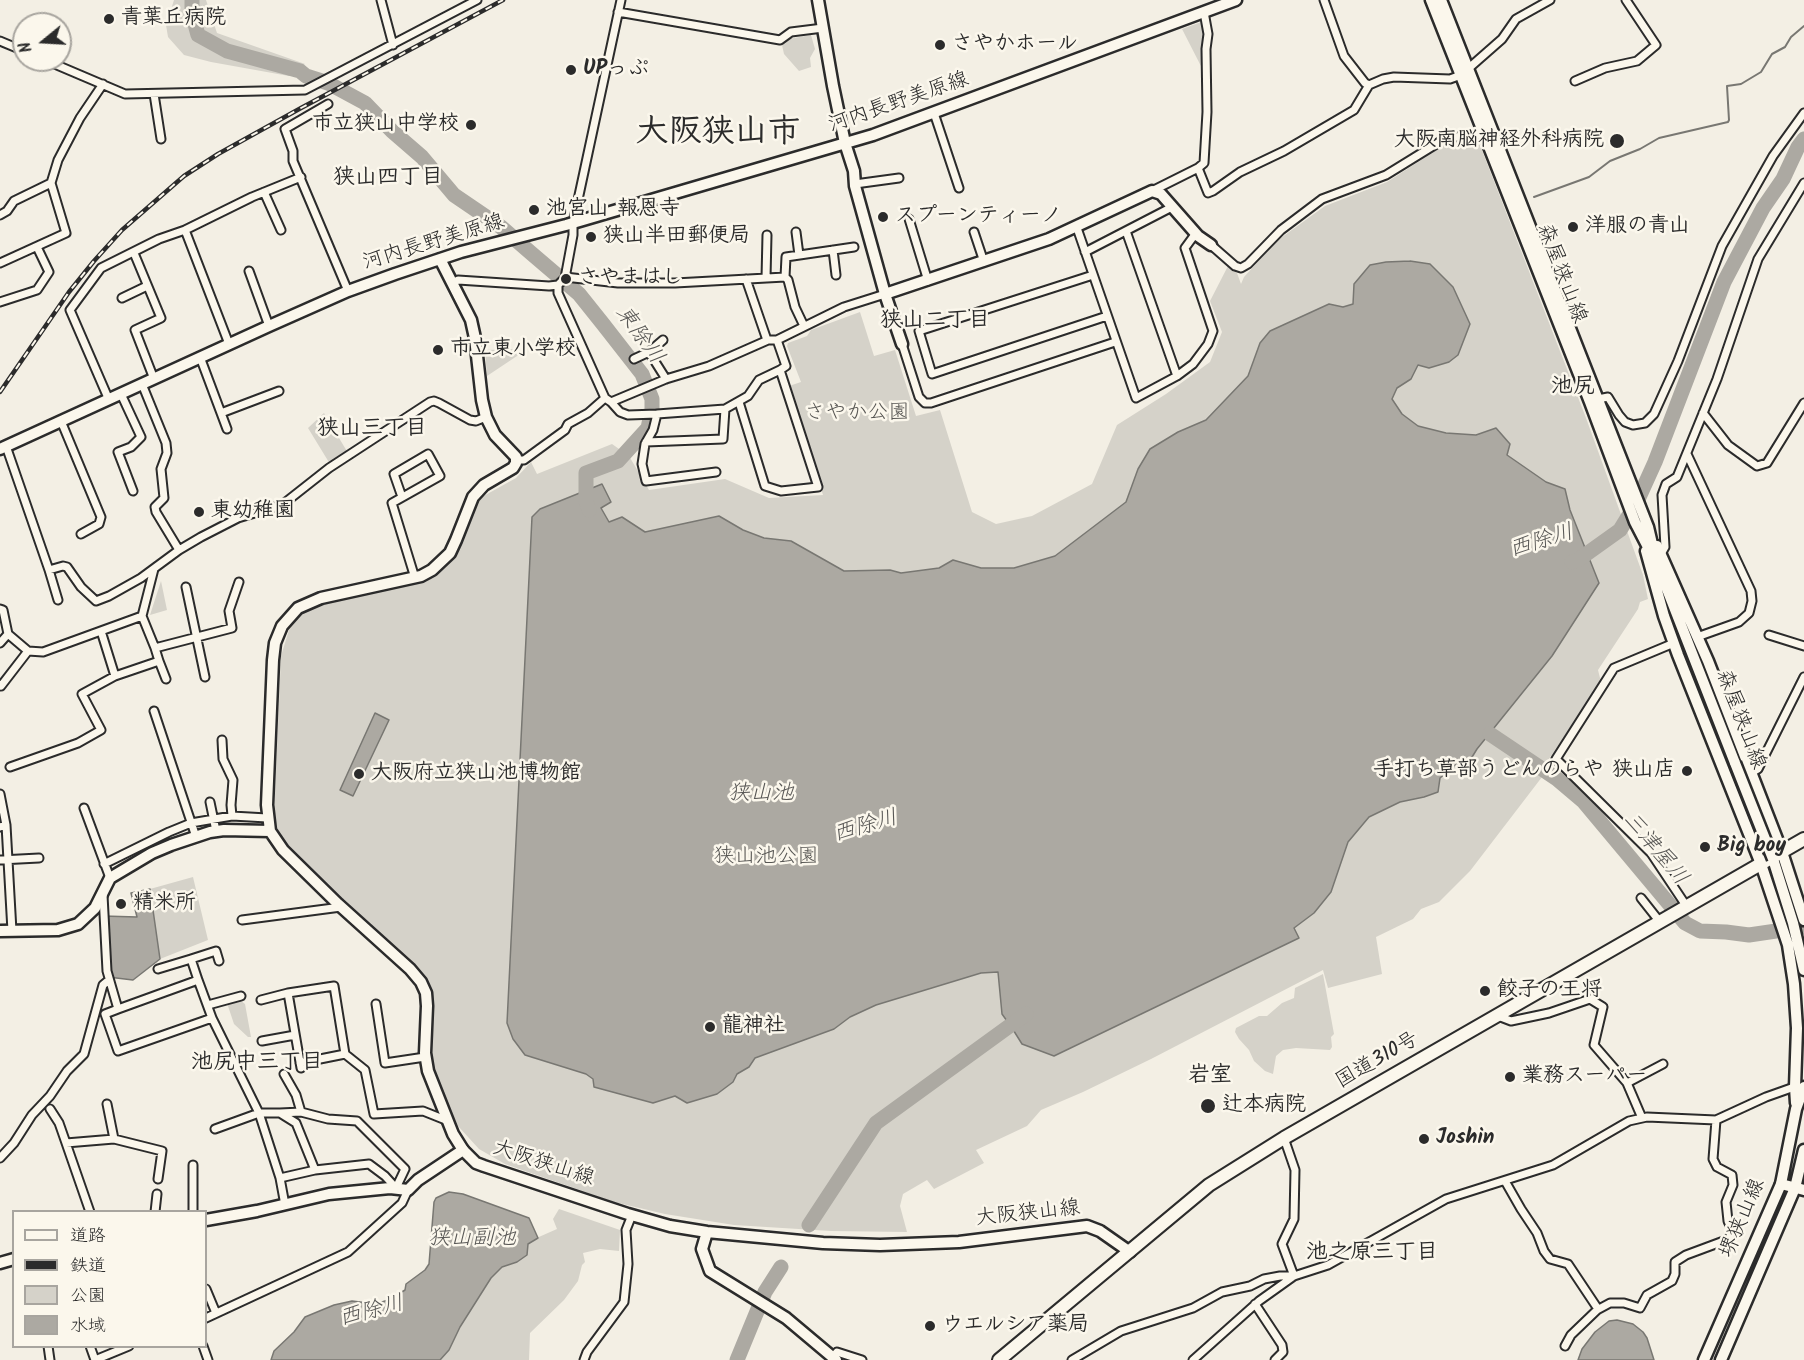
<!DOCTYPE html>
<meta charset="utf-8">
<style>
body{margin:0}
#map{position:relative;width:1804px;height:1360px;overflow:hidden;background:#f3efe4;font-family:Kalam,"Klee One",sans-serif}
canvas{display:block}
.legend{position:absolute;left:12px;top:1210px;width:195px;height:138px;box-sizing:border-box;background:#fbf7ec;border:2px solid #a8a59f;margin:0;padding:8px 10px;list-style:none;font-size:18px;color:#2b2b2b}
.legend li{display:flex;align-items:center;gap:12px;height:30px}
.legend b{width:30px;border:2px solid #a8a59f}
.north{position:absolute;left:12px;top:12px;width:60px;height:60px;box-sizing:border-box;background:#fbf7ec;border:2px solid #a8a59f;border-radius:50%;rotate:252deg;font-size:16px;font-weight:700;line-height:24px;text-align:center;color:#2b2b2b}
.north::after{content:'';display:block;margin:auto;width:21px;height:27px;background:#2b2b2b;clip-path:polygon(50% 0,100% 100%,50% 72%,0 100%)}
</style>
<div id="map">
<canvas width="1804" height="1360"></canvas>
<ul class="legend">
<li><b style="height:8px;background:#fbf7ec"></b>道路</li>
<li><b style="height:8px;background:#2b2b2b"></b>鉄道</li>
<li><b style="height:16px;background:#d5d2c9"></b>公園</li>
<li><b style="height:16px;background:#aca9a2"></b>水域</li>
</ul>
<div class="north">N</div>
</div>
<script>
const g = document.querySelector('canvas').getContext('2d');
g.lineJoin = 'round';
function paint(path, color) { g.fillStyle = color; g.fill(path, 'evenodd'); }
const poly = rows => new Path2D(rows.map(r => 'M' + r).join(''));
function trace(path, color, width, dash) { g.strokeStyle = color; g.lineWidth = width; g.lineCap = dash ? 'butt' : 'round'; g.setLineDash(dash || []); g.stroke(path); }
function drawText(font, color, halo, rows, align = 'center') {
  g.font = font + ' Kalam,"Klee One",sans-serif'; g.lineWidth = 5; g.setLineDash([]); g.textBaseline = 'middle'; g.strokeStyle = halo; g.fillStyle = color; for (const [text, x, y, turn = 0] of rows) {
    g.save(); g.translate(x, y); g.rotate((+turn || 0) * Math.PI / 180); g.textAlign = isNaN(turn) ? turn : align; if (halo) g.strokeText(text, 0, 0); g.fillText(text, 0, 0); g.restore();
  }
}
const green = poly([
 [174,0,206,0,217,33,305,64,289,76,211,62,184,55,168,37,166,25],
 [1204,21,1206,32,1204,72,1182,29],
 [811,35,815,49,810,58,811,67,799,71,784,54,782,45,788,39],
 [1478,140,1586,418,1643,575,1648,599,1640,602,1638,609,1598,670,1601,682,1549,759,1542,777,1470,871,1439,902,1421,909,1413,919,1376,937,1382,974,1328,988,1323,970,1151,1059,1083,1092,1041,1110,1027,1126,976,1150,984,1163,934,1189,927,1180,903,1194,900,1206,907,1232,831,1231,734,1225,665,1214,614,1202,505,1164,479,1149,458,1126,433,1074,430,1048,432,1004,428,983,411,963,294,852,280,836,274,818,281,656,289,630,304,611,336,600,426,582,440,572,459,548,468,519,480,498,516,478,531,462,537,474,612,444,629,456,649,490,725,479,769,498,823,495,789,386,801,382,787,346,788,343,807,336,811,330,860,312,874,356,895,350,916,416,940,410,972,512,996,524,1032,516,1092,484,1117,425,1166,394,1210,362,1222,332,1210,301,1228,266,1237,273,1241,284,1244,277,1278,240,1325,206,1387,182,1446,144],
 [517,349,520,354,487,376,485,350],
 [324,413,348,453,330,464,308,428],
 [161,581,167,610,150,615],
 [193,877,208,940,160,959,150,889],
 [1323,974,1334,1034,1331,1037,1332,1047,1330,1050,1296,1048,1283,1050,1276,1056,1273,1074,1265,1071,1254,1061,1249,1050,1239,1039,1235,1032,1236,1028,1259,1016,1267,1016,1282,1003,1294,998,1295,988],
 [240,1000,245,1004,251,1037,248,1037,234,1024,227,1003],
 [559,1209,620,1230,619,1251,600,1249,583,1253,585,1262,582,1265,578,1281,564,1300,530,1333,529,1360,440,1360,449,1350,460,1327,491,1278,502,1267,517,1262,526,1252,528,1244,532,1240,557,1229,553,1219]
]);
const water = poly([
 [1410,261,1430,264,1453,287,1470,324,1458,355,1449,362,1429,368,1418,365,1411,379,1397,388,1392,399,1402,414,1418,426,1446,433,1476,435,1496,428,1510,444,1507,455,1546,482,1565,489,1570,510,1599,583,1552,656,1477,749,1464,770,1455,765,1440,778,1438,792,1424,797,1400,802,1369,817,1348,842,1331,892,1314,913,1294,928,1299,938,1054,1056,1022,1044,1012,1028,1002,1014,998,972,981,973,876,1005,850,1017,834,1029,755,1058,749,1067,737,1074,733,1082,717,1094,687,1103,675,1096,653,1103,594,1087,593,1079,586,1074,525,1055,513,1039,507,1023,532,517,540,509,602,484,611,502,601,508,609,522,622,517,645,532,719,516,743,530,764,538,791,541,844,571,890,570,901,573,939,568,953,560,981,568,1014,568,1055,556,1126,502,1138,469,1150,449,1178,432,1206,420,1248,376,1260,343,1270,331,1329,304,1343,307,1353,304,1354,284,1370,265,1386,262,1410,261],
 [375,713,389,720,353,796,340,790,375,713],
 [150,889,160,959,133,980,108,977,103,916,137,917,131,893,150,889],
 [449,1192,463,1194,529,1218,538,1238,528,1244,527,1255,517,1262,502,1267,491,1278,460,1327,449,1350,440,1360,271,1360,274,1351,294,1332,305,1317,334,1305,352,1301,376,1304,391,1299,405,1290,406,1284,425,1270,429,1264,434,1202,436,1198,449,1192],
 [1617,1320,1633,1324,1643,1332,1647,1338,1654,1360,1578,1360,1582,1349,1595,1332,1609,1321,1617,1320]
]);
const stream = poly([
 [1534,197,1589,177,1610,161,1640,149,1659,138,1728,122,1729,120,1727,86,1741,84,1761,72,1772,54,1785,47,1791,37,1804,26]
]);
const river = poly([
 [192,0,192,13,198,35,227,51,300,71,306,76,328,83,365,103,392,131,422,157,454,195,501,227,531,253,579,294,603,324,642,374,652,399,652,409,648,428,618,461,586,473,586,501,589,510],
 [1572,562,1578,560,1620,530,1636,504,1655,462,1724,282,1763,208,1783,179,1798,147,1804,139],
 [1490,734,1557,779,1583,801,1685,923,1700,931,1726,932,1749,935,1804,927],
 [809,1225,876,1123,1026,1014],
 [737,1360,765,1292,781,1267]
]);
const street = poly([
 [381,0,393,45],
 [1324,0,1344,56,1365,83,1369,85,1383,79,1394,77,1450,79,1461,75,1502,39,1516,19,1550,0],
 [618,12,780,40,791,32,823,28],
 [0,41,24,51],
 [45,60,125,94,305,90,477,0],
 [1575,81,1605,68,1637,61,1656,45,1626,0],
 [154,94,161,139],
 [328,104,285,129,293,151,293,161,348,291],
 [934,113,959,188],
 [1198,168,1204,163,1207,112,1206,49,1208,34,1204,12],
 [855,184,899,178],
 [1152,191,1198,168,1208,193,1213,191,1240,172,1284,151,1354,110,1369,85],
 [264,192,281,230],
 [0,215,7,211,14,201,51,183],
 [909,219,928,281],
 [1077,228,1136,398,1177,376,1193,364,1208,344,1213,331,1185,248,1196,233],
 [185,230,229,344],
 [1126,231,1177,376],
 [796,232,799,255],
 [974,232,984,262],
 [1211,245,1235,266,1241,268,1248,264,1281,230,1322,199,1386,175,1446,138,1484,134],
 [833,250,836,275],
 [1085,252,1172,207],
 [134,253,161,318,135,330,154,379],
 [0,263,66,233,51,183,58,160,80,118,103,84],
 [249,271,269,326],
 [1093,275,919,331,932,374,1107,316],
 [565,277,618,283,675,283,785,277],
 [766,278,767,235],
 [746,279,767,340],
 [453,283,458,280,549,286,558,285,565,278,573,235,573,223,621,0],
 [558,285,558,293,605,398],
 [122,298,147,286],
 [0,302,37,290,49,272,37,247],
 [804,326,795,307,788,280,785,277,786,257,854,247],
 [902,344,919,397,925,403,931,403,1115,342],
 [649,352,666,379],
 [200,357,227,429],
 [634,359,649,352,663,340],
 [142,384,166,443,167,453,161,469,164,498,155,507,156,512,179,550],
 [121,394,141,437,131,447,118,452,133,491],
 [605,398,611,402,666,379,709,366,768,340,777,340,844,307,885,294],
 [1598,399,1608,397,1619,415,1625,422,1633,425,1645,423,1654,414,1678,361,1722,246,1773,156,1804,113],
 [109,400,70,310,101,268,159,239,185,230,252,197,301,177],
 [611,402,620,412,628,415,657,414],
 [739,402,765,486,781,491,818,487,780,370,786,366,777,340],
 [221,413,279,391],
 [1703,413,1728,445,1757,466,1767,463,1804,403],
 [61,421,101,517,99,524,81,534],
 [646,442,723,439,725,409],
 [6,446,49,570,63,566,67,567,81,587,96,601,109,596,141,578,179,550,201,537,238,518,282,505,329,468,430,402,434,401,439,403,470,420,476,421,486,417],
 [1687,454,1751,591,1752,601,1749,613,1739,622,1697,637],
 [517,460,524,460,565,430,568,424,588,413,605,398],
 [716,472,646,481,642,464,645,444,653,430,657,414,725,409,748,396,759,380,780,370],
 [402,497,394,474,428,454,440,476,392,503,415,578],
 [1661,554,1665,547,1662,495,1666,484,1677,477,1717,379,1758,259,1804,183],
 [154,569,142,616,155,648],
 [49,570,58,600],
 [186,587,205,677],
 [0,609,3,610,8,634,28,651,43,652,142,616],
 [101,631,115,676],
 [1769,635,1804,646],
 [0,643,8,634],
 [1674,643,1614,668,1556,759,1651,853,1687,907],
 [159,661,155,648,232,628,229,611,239,582],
 [0,685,1,686,28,651],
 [154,711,196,837],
 [222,740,223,759,233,780,231,805,232,816],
 [10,767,78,743,101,730,82,694,115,676,159,661,166,679],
 [1751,773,1758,769,1804,677],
 [0,794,6,825],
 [210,802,216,831],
 [84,808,110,878],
 [0,827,6,825,12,931],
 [0,860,39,858],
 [104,864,169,832,191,823,232,816,267,818],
 [103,895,107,971,118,1009,198,980,191,959,216,951,219,961],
 [1641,898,1660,922],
 [242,920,341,907],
 [158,969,191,959],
 [288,993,301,1068],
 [261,1000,288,993,334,986,345,1054,365,1070,374,1114,423,1111,448,1121],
 [376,1004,385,1063,425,1057],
 [208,1005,241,996],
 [118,1009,105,1014,118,1051,212,1018,198,980],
 [1498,1016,1511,1021,1549,1013,1590,999,1603,1007,1594,1045,1627,1083,1642,1118],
 [212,1018,259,1113,280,1178,285,1205],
 [262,1041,295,1035],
 [300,1063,345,1054],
 [284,1074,296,1095,301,1112],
 [1627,1083,1663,1064],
 [107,1104,114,1139],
 [50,1109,59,1123,66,1143,114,1139,162,1151,158,1179],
 [215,1129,259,1113,280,1113,296,1123,315,1170,369,1164,385,1176,396,1188,405,1169,357,1121,328,1119,301,1112,280,1113],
 [1284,1138,1295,1170,1294,1219,1282,1244,1294,1276],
 [66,1143,90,1212],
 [0,1158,14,1143,32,1115,50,1096,67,1071,84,1054,103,985,109,980],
 [193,1165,193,1212],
 [280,1178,315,1170],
 [1505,1181,1521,1209,1537,1233,1544,1251,1550,1259,1568,1264,1598,1309],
 [155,1212,157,1194],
 [206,1289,216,1313],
 [1255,1304,1282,1345,1283,1352,1275,1360],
 [206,1318,348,1252,402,1203,408,1190],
 [48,1346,50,1360],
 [90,1346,95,1360],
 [203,1346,208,1360],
 [1565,1346,1571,1335,1597,1310,1610,1303,1624,1303,1640,1308,1647,1295,1672,1281,1675,1274,1675,1262,1686,1255,1729,1239,1732,1230,1728,1221,1726,1202,1733,1185,1732,1175,1717,1167,1713,1159,1716,1120],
 [833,1357,837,1352,862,1360],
 [95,1360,129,1346],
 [584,1360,587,1352,624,1302,628,1264,626,1230,632,1215],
 [1072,1360,1121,1331,1193,1308,1222,1292,1250,1286,1264,1279,1280,1276,1294,1276],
 [1193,1360,1259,1301,1294,1276,1328,1265,1446,1199,1553,1165,1629,1121,1647,1117,1716,1120,1766,1097,1797,1086]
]);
const secondary = poly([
 [818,0,833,86,845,143,854,171,855,186,885,294,902,344],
 [1431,0,1590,402,1635,522,1650,551],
 [1441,0,1648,527,1656,561,1735,763],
 [440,259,471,320,475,338,482,400,486,417,495,435,516,457,516,463,513,468,484,485,473,497,456,540,450,553,432,570,421,576,321,598,298,608,282,626,275,643,273,660,267,805,270,831,283,850,338,904,410,969,421,982,426,993,427,1006,425,1053,428,1071,453,1134,463,1150],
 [885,294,1049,239,1152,191,1161,194,1198,236,1211,245],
 [0,449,269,326,348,291,395,274,461,252,566,225,873,135,1236,0],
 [1657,546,1708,661,1782,852],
 [1646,551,1664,616,1678,655,1761,864],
 [0,931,58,930,78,924,95,908,110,878,152,853,171,845,210,832,224,830,270,831],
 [1781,1184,1804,1190]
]);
const primary = poly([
 [1782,852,1804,920],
 [1773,859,1793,923,1804,970],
 [1761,864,1788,945,1794,984,1797,1028,1795,1087,1796,1103],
 [206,1220,257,1211,329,1194,390,1188,408,1190,418,1180,463,1150,476,1163,484,1166,628,1214,670,1226,707,1232,823,1243,880,1245,959,1242,1087,1226,1100,1231,1130,1252],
 [707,1232,702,1249,710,1271,786,1318,836,1360],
 [0,1263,14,1259],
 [1704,1360,1781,1184,1796,1109,1804,1087],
 [1721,1360,1795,1188,1804,1150]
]);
const highway = poly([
 [999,1360,1209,1185,1284,1138,1804,839]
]);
const rail = poly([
 [0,392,69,292,94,261,122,230,184,176,218,154,301,108,503,0]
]);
const secondaryBridge = poly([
 [1735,763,1773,859]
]);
const markers = [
 [109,19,6,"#2b2b2b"],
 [940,45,6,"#2b2b2b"],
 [571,70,6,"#2b2b2b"],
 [471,125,6,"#2b2b2b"],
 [1617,141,8,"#2b2b2b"],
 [534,210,6,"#2b2b2b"],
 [883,217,6,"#2b2b2b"],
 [1573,227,6,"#2b2b2b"],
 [591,237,6,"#2b2b2b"],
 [566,279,6,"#2b2b2b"],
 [438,350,6,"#2b2b2b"],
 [199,512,6,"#2b2b2b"],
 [1687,771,6,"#2b2b2b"],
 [359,774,6,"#2b2b2b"],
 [1705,847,6,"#2b2b2b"],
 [121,904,6,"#2b2b2b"],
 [1485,991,6,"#2b2b2b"],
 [710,1027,6,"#2b2b2b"],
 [1510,1077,6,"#2b2b2b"],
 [1208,1106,8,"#2b2b2b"],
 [1424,1139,6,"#2b2b2b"],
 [930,1326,6,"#2b2b2b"]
];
const poiNames = [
 ["青葉丘病院",121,19],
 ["さやかホール",952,45],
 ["UPっぷ",583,70],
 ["市立狭山中学校",459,125,"right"],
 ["大阪南脳神経外科病院",1604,141,"right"],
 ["池宮山 報恩寺",546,210],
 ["スプーンティーノ",895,217],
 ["洋服の青山",1585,227],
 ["狭山半田郵便局",603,237],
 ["さやまはし",578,279],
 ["市立東小学校",450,350],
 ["東幼稚園",211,512],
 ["手打ち草部うどんのらや 狭山店",1675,771,"right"],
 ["大阪府立狭山池博物館",371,774],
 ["Big boy",1717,847],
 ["精米所",133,904],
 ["餃子の王将",1497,991],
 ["龍神社",722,1027],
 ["業務スーパー",1522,1077],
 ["辻本病院",1222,1106],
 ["Joshin",1436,1139],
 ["ウエルシア薬局",942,1326]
];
const streetNames = [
 ["河内長野美原線",899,104,-19],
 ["河内長野美原線",434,244,-17],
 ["森屋狭山線",1560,274,69],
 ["森屋狭山線",1739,720,69],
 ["国道310号",1378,1062,-30],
 ["大阪狭山線",543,1165,18],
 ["大阪狭山線",1028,1215,-6],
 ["堺狭山線",1744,1219,-67]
];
const parkNames = [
 ["さやか公園",857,414],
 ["狭山池公園",766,858]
];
const neighbourhoodNames = [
 ["狭山四丁目",388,179],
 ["狭山二丁目",935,322],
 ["池尻",1573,388],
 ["狭山三丁目",372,430],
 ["池尻中三丁目",257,1064],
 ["岩室",1210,1077],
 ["池之原三丁目",1372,1254]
];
const waterNames = [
 ["東除川",638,336,54],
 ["西除川",1542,543,-17],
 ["狭山池",761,795],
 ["西除川",866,828,-16],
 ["三津屋川",1654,850,50],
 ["狭山副池",472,1240],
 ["西除川",372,1313,-15]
];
const townNames = [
 ["大阪狭山市",718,135]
];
paint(green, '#d5d2c9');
paint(water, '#aca9a2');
trace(water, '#787772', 1.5);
trace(stream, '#787772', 2);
trace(river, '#aca9a2', 15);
trace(street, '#2b2b2b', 11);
trace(secondary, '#2b2b2b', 15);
trace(primary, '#2b2b2b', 15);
trace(highway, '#2b2b2b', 16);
trace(street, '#fbf7ec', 7);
trace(secondary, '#fbf7ec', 10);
trace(primary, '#fbf7ec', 10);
trace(highway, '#fbf7ec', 12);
trace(rail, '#2b2b2b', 4.5);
trace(rail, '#fbf7ec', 2, [7]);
trace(secondaryBridge, '#2b2b2b', 15, []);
trace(secondaryBridge, '#fbf7ec', 10);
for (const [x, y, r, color] of markers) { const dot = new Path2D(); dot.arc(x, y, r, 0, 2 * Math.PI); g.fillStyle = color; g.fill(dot); trace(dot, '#fbf7ec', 2); }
drawText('bold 21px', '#2b2b2b', '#fbf7ec', poiNames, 'left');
drawText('21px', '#2b2b2b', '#fbf7ec', streetNames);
drawText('21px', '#565552', '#fbf7ec', parkNames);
drawText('bold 22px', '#2b2b2b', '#fbf7ec', neighbourhoodNames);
drawText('italic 22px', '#585755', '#fbf7ec', waterNames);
drawText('bold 33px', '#2b2b2b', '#fbf7ec', townNames);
</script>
